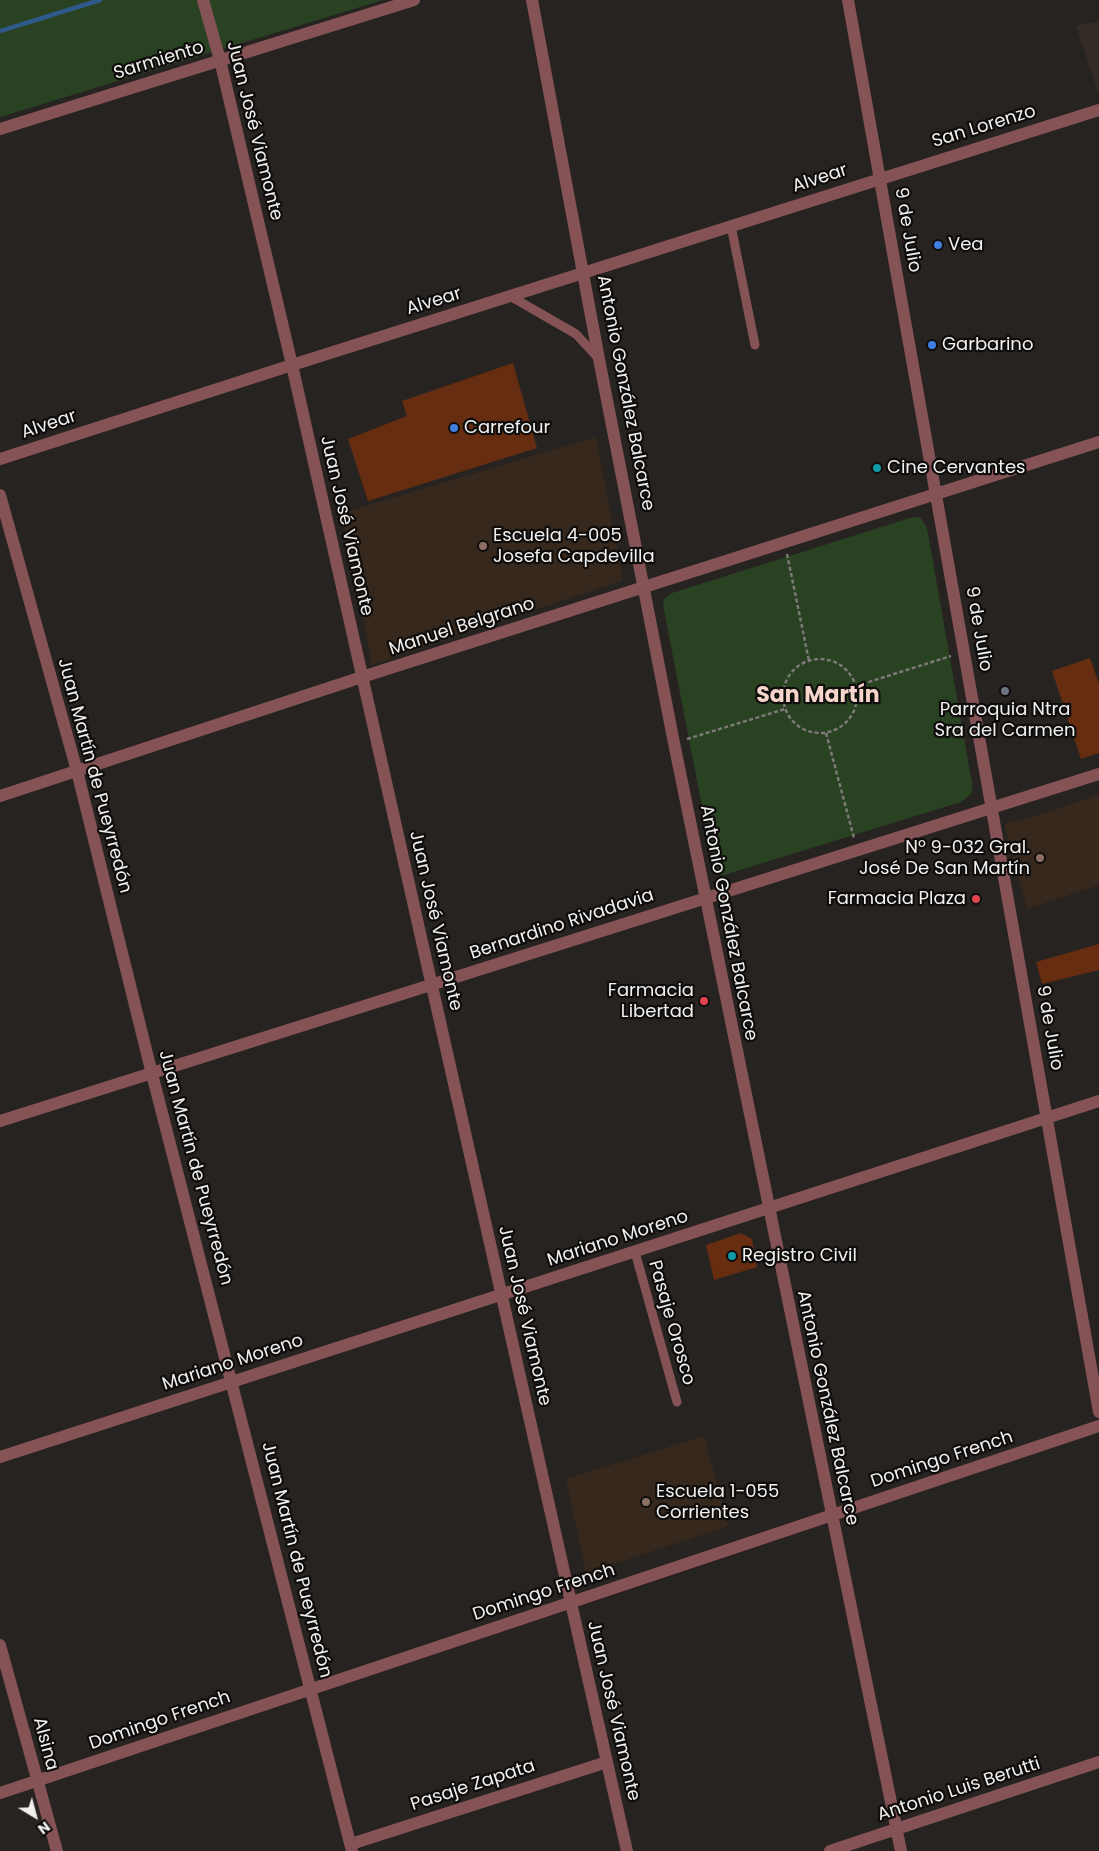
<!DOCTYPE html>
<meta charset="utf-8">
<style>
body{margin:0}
#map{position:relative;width:1099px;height:1851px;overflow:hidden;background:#272321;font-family:Poppins,sans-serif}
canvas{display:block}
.north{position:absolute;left:10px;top:1791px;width:50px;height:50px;-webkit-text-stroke:4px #0e0d0c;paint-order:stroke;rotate:143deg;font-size:14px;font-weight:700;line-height:20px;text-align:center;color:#f2f0ee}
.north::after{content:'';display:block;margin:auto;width:18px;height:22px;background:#f2f0ee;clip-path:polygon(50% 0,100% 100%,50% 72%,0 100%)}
</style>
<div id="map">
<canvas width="1099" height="1851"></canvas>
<div class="north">N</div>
</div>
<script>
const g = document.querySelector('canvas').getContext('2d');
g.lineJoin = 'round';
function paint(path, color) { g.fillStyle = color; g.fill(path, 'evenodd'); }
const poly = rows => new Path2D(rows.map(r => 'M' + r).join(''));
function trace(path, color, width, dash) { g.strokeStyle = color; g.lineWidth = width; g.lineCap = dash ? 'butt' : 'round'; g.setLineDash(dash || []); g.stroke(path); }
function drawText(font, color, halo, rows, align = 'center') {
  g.font = font + ' Poppins,sans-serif'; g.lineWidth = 4.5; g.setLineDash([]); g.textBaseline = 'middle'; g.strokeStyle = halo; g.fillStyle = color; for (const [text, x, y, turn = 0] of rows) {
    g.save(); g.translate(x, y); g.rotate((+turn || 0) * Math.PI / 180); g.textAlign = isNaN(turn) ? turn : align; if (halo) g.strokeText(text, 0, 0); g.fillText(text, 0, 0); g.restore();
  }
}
const built = poly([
 [1099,21,1099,95,1076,26]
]);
const education = poly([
 [596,437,623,580,372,665,342,513],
 [1099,794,1099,885,1027,909,1004,824,1052,811],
 [704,1436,729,1526,586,1573,566,1479]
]);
const green = poly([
 [0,0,383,0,0,117],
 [913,517,921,518,927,528,972,783,972,792,968,797,961,802,724,875,719,875,714,868,663,605,664,599,672,593]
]);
const stream = poly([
 [0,31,100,0]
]);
const building = poly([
 [513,363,537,448,368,501,348,439,407,416,402,401],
 [1090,658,1099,684,1099,753,1081,759,1052,671],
 [1099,944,1099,970,1042,984,1036,962],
 [741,1233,752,1239,757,1267,714,1280,706,1245]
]);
const path = poly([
 [787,554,809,661],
 '783 696a37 37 0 1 1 74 0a37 37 0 1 1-74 0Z',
 [856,686,951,656],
 [826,733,854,838],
 [687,739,785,709]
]);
const service = poly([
 [731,226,755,345],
 [510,296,576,334,599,359],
 [635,1252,677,1402]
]);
const minor = poly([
 [203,0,220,60,292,365,627,1851],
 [532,0,599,359,674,743,901,1851],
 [848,0,1099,1412],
 [0,129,414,0],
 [0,459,292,365,1099,110],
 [0,495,77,771,152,1074,352,1851],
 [0,796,362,677,1099,442],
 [0,1121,1099,774],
 [0,1457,1099,1101],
 [0,1645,57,1851],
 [0,1793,1099,1426],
 [351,1844,607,1762],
 [830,1851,1099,1762]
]);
const markers = [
 [938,245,5,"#3f7fe0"],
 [932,345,5,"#3f7fe0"],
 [454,428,5,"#3f7fe0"],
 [877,468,5,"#0f9aa8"],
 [483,546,5,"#8d6e63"],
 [1005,691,5,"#6b7280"],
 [1040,858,5,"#8d6e63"],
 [976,899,5,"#e0444e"],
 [704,1001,5,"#e0444e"],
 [732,1256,5,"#0f9aa8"],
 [646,1502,5,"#8d6e63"]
];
const streetNames = [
 ["Sarmiento",159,61,-17],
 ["San Lorenzo",984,127,-17],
 ["Juan José Viamonte",254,131,76],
 ["Alvear",820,179,-18],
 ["9 de Julio",907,230,80],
 ["Alvear",434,302,-17],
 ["Antonio González Balcarce",625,393,79],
 ["Alvear",49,425,-18],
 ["Juan José Viamonte",346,526,77],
 ["Manuel Belgrano",462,627,-18],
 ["9 de Julio",978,629,80],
 ["Juan Martín de Pueyrredón",94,776,75],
 ["Juan José Viamonte",435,921,77],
 ["Antonio González Balcarce",728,923,79],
 ["Bernardino Rivadavia",562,925,-18],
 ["9 de Julio",1049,1028,80],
 ["Juan Martín de Pueyrredón",195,1168,75],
 ["Mariano Moreno",618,1239,-18],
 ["Juan José Viamonte",524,1316,77],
 ["Pasaje Orosco",671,1323,74],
 ["Mariano Moreno",233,1363,-18],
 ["Antonio González Balcarce",827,1408,78],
 ["Domingo French",942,1460,-18],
 ["Juan Martín de Pueyrredón",296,1560,76],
 ["Domingo French",544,1593,-18],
 ["Juan José Viamonte",613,1711,77],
 ["Domingo French",160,1721,-19],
 ["Alsina",45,1744,75],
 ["Pasaje Zapata",473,1786,-18],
 ["Antonio Luis Berutti",959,1790,-18]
];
const poiNames = [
 ["Vea",948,245],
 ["Garbarino",942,345],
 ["Carrefour",464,428],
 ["Cine Cervantes",887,468],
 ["Escuela 4-005",493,536],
 ["Josefa Capdevilla",493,557],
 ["Parroquia Ntra",1005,710,"center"],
 ["Sra del Carmen",1005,731,"center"],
 ["Nº 9-032 Gral.",1030,848,"right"],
 ["José De San Martín",1030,869,"right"],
 ["Farmacia Plaza",966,899,"right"],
 ["Farmacia",694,991,"right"],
 ["Libertad",694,1012,"right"],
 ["Registro Civil",742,1256],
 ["Escuela 1-055",656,1492],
 ["Corrientes",656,1513]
];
const districtNames = [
 ["San Martín",818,696]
];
paint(built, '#342b26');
paint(education, '#36281c');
paint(green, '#294222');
trace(stream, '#2f5988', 4.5);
paint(building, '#662d11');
trace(path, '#7c7977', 2.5, [4, 2.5]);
trace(service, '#855356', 9);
trace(minor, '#855356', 12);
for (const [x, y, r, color] of markers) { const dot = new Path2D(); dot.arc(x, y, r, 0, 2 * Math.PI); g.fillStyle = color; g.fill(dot); trace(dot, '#0e0d0c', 2); }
drawText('18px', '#f2f0ee', '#0e0d0c', streetNames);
drawText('18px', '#f2f0ee', '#0e0d0c', poiNames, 'left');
drawText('bold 22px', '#f6d5cb', '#0e0d0c', districtNames);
</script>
